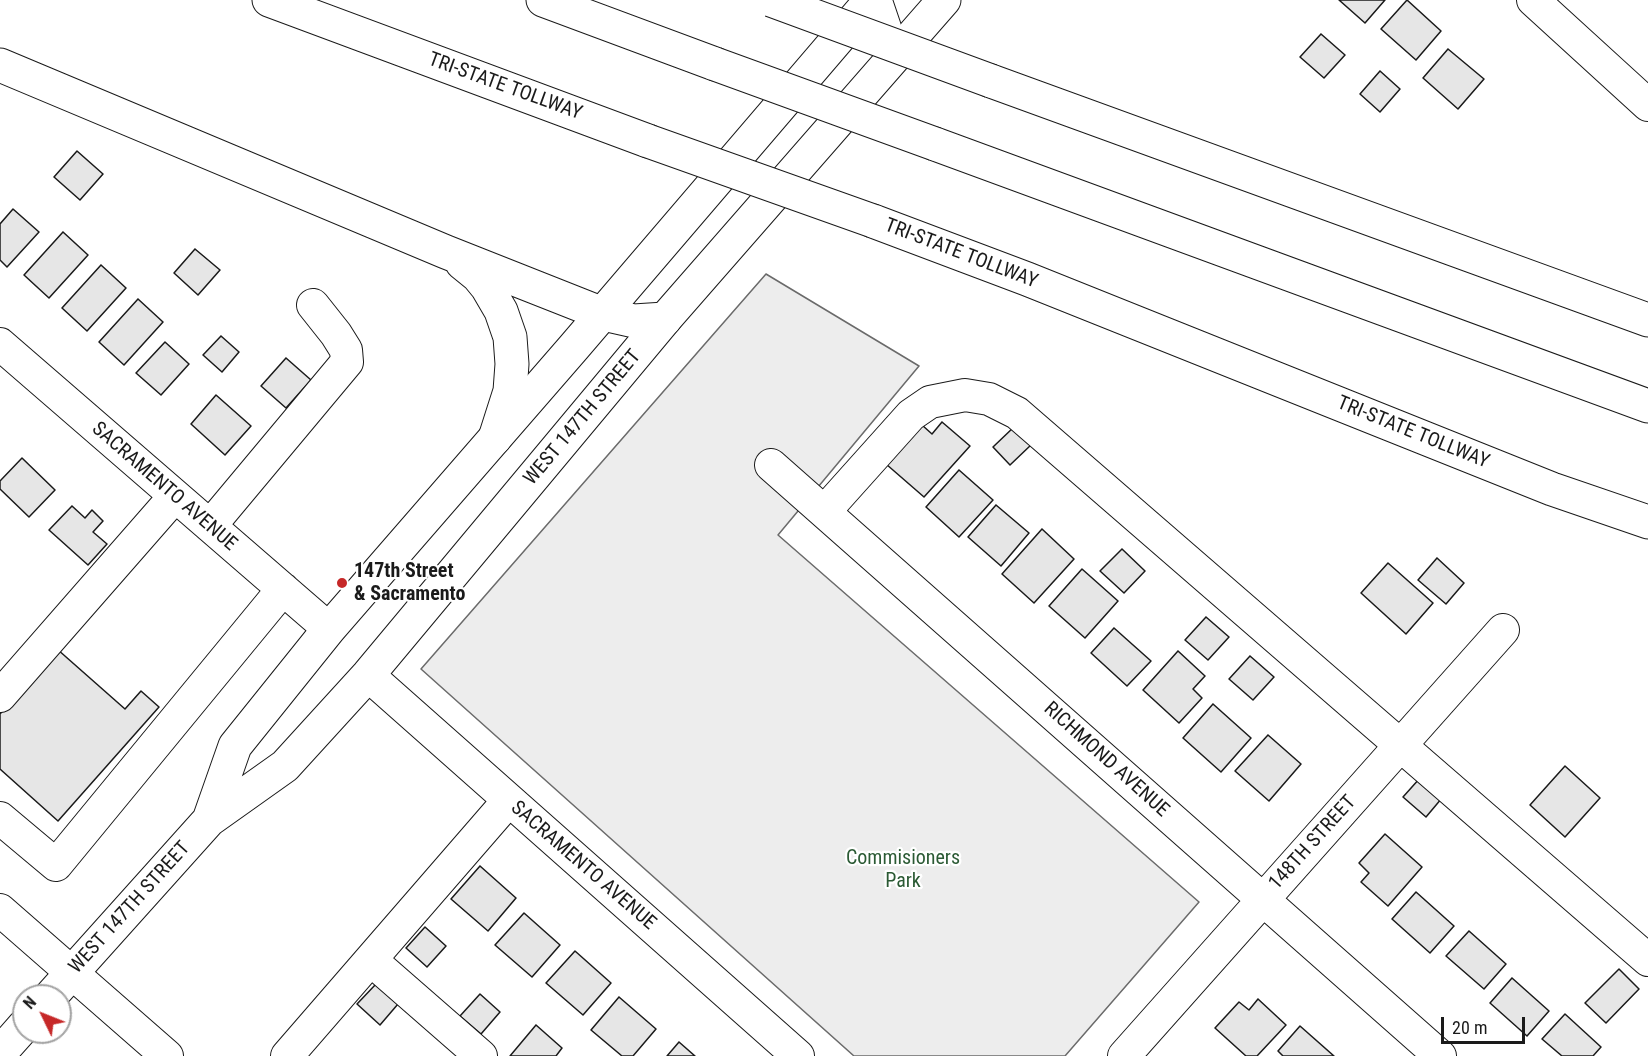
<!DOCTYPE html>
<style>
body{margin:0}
#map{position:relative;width:1648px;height:1056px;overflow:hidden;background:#fff;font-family:"Roboto Condensed",sans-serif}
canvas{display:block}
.north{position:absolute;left:12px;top:984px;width:60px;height:60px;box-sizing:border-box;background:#fff;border:2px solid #a3a3a3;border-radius:50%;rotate:313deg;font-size:16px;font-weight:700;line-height:24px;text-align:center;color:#1a1a1a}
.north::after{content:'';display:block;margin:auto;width:21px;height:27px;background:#c62828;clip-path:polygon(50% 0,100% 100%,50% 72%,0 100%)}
.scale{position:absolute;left:1441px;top:1017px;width:84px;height:27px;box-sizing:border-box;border:3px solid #1a1a1a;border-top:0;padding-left:8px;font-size:18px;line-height:21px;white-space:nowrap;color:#1a1a1a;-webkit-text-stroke:4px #fff;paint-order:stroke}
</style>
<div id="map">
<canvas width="1648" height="1056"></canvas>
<div class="north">N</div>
<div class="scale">20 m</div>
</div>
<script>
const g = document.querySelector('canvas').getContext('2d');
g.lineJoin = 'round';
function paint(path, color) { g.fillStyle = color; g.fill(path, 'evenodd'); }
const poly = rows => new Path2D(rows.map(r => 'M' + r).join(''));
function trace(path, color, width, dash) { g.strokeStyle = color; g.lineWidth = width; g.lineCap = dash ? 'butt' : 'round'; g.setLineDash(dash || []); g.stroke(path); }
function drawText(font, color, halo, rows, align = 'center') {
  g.font = font + ' "Roboto Condensed",sans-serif'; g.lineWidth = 4.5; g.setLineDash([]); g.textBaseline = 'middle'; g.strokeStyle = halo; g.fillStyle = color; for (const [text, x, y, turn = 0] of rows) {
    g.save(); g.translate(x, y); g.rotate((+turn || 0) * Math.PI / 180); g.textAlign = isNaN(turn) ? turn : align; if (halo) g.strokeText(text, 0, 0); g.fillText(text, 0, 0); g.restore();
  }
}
const built = poly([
 [766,274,919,366,778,535,1199,902,1065,1056,854,1056,421,669,766,274]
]);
const building = poly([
 [1339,0,1385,0,1365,23,1339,0],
 [1407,0,1441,31,1416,60,1381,29,1407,0],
 [1321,34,1345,55,1324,78,1300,57,1321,34],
 [1448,49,1484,79,1458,109,1423,78,1448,49],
 [1380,71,1400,89,1380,112,1360,94,1380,71],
 [77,151,103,174,80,200,54,177,77,151],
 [13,209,39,232,7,267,0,260,0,224,13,209],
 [63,232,88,255,49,298,24,275,63,232],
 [195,249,220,270,198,295,174,273,195,249],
 [101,265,126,288,87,331,62,308,101,265],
 [138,299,163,322,124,365,99,342,138,299],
 [221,336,239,352,222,372,203,355,221,336],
 [165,342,189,364,161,395,136,373,165,342],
 [286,358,311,380,286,408,261,386,286,358],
 [216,395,251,426,225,455,191,424,216,395],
 [942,422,970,446,924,497,886,464,922,425,932,434,942,422],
 [1015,426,1032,444,1010,465,993,447,1015,426],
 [22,458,55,490,29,517,0,489,0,481,22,458],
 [959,470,993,500,959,537,926,507,959,470],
 [996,505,1029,533,1001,566,968,537,996,505],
 [72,506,85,518,92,510,103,521,93,532,107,544,88,565,49,530,72,506],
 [1042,529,1074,559,1034,603,1002,574,1042,529],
 [1122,549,1145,571,1124,593,1100,571,1122,549],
 [1437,558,1464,583,1446,604,1418,580,1437,558],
 [1388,563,1433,603,1406,634,1361,593,1388,563],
 [1082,569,1118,601,1085,638,1049,606,1082,569],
 [1206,617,1229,637,1208,660,1185,640,1206,617],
 [1114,628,1151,661,1127,686,1091,653,1114,628],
 [57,649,125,709,141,691,159,707,58,821,0,769,0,714,57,649],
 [1178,651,1205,676,1193,689,1202,698,1179,723,1143,690,1178,651],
 [1250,656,1274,677,1253,700,1229,679,1250,656],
 [1213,704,1251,738,1221,772,1183,738,1213,704],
 [1268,735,1301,764,1269,801,1235,771,1268,735],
 [1565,766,1600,798,1565,837,1530,805,1565,766],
 [1420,778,1442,798,1426,817,1403,797,1420,778],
 [1385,834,1422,867,1388,906,1361,882,1369,873,1359,863,1385,834],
 [480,866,516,898,488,931,451,899,480,866],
 [1416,892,1454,926,1430,953,1392,919,1416,892],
 [524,913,560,945,532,977,495,945,524,913],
 [425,927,446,946,427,967,406,948,425,927],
 [1469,931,1506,964,1484,989,1446,956,1469,931],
 [575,951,611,983,583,1015,546,983,575,951],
 [1619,969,1639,989,1606,1023,1585,1003,1619,969],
 [1512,978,1549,1011,1527,1036,1490,1003,1512,978],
 [376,984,398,1004,380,1025,357,1004,376,984],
 [480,994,500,1012,481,1034,460,1016,480,994],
 [619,997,656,1029,633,1056,622,1056,591,1030,619,997],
 [1258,999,1286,1025,1257,1056,1246,1056,1215,1028,1239,1002,1249,1010,1258,999],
 [1565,1014,1601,1047,1593,1056,1562,1056,1542,1039,1565,1014],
 [536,1025,562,1048,556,1056,510,1056,536,1025],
 [1300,1026,1334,1056,1283,1056,1278,1051,1300,1026],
 [679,1042,695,1056,667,1056,679,1042]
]);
const minor = poly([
 [1533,0,1648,105],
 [0,344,329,629],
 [771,465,1440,1056],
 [825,511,911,415,930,402,965,395,989,399,1017,413,1648,960],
 [210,526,347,362,346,350,336,334,313,305],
 [368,675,798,1056],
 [0,696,175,496],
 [0,818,56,865,283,589],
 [0,910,167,1056],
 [371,960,481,1056],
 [287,1056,509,800],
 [1124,1056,1503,630]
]);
const major = poly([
 [209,820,235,746,329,629,574,347,871,0],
 [51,996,209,820,285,766,368,675,665,319,944,0],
 [0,1053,24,1026]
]);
const highway = poly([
 [269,0,648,141],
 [543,0,715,64],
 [875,0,894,56],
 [0,65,446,252,603,314,634,321,665,319],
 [991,81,1648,320],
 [935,144,1648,406],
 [873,221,1027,279,1552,489,1648,522],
 [462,263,478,276,487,287,501,311,510,337,512,364,510,391,495,438]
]);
const highwayBridge = poly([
 [771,0,991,81],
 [715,64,935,144],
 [648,141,873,221]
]);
const markers = [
 [342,583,6,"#c62828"]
];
const streetNames = [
 ["TRI-STATE TOLLWAY",505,87,20],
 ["TRI-STATE TOLLWAY",961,254,21],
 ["WEST 147TH STREET",583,418,-50],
 ["TRI-STATE TOLLWAY",1413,433,22],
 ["SACRAMENTO AVENUE",164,487,41],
 ["RICHMOND AVENUE",1106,760,42],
 ["148TH STREET",1313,843,-48],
 ["SACRAMENTO AVENUE",583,866,41],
 ["WEST 147TH STREET",130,908,-48]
];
const poiNames = [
 ["147th Street",354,572],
 ["& Sacramento",354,595]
];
const parkNames = [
 ["Commisioners",903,859],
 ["Park",903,882]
];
paint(built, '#ededed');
trace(built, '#6a6a6a', 1.5);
paint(building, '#e6e6e6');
trace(building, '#1a1a1a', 1.5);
trace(minor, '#1a1a1a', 34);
trace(major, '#1a1a1a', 35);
trace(highway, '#1a1a1a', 35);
trace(minor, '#fff', 32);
trace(major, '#fff', 33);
trace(highway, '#fff', 33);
trace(highwayBridge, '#1a1a1a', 35, []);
trace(highwayBridge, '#fff', 33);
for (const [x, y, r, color] of markers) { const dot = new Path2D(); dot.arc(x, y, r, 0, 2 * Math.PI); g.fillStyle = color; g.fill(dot); trace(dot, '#fff', 2); }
drawText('20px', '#1a1a1a', '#fff', streetNames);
drawText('bold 20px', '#1a1a1a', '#fff', poiNames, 'left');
drawText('20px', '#2b5a34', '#fff', parkNames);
</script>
